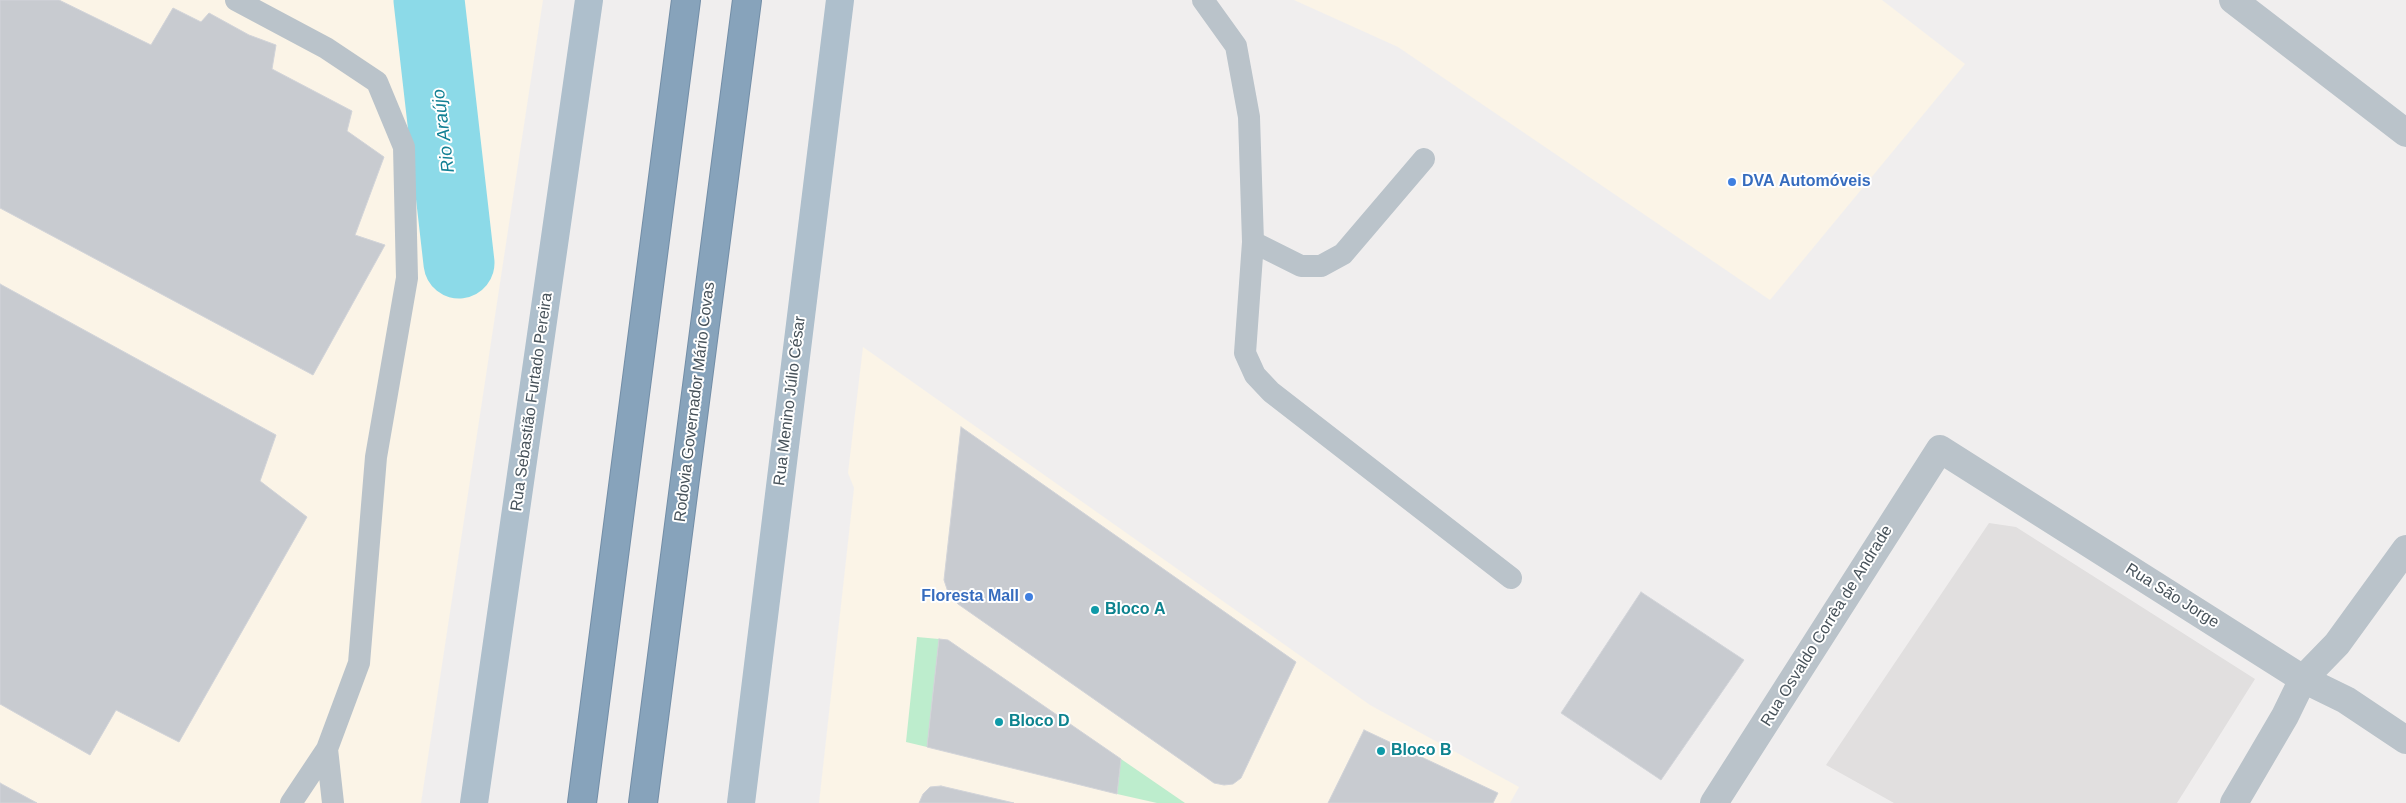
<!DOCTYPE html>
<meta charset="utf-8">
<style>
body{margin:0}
canvas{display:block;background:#f0eeee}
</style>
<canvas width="2406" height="803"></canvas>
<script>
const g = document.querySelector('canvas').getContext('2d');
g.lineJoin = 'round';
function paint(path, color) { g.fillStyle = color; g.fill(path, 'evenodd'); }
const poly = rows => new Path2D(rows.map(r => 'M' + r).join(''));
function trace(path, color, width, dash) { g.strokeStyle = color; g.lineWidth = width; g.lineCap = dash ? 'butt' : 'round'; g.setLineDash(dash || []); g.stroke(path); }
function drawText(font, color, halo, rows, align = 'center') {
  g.font = font + ' Helvetica,sans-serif'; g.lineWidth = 4; g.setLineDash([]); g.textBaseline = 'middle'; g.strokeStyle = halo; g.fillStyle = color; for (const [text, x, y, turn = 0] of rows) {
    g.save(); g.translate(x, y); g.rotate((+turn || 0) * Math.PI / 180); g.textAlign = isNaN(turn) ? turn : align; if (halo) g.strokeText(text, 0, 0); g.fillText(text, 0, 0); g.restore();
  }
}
const commercial = poly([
 [0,0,543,0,421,803,0,803],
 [1294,0,1882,0,1965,64,1770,300,1398,47],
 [863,347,1370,705,1519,787,1510,803,819,803,854,488,848,473]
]);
const education = poly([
 [1989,523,2016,527,2255,679,2177,803,1894,803,1826,765]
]);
const green = poly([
 [917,637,939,639,927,747,906,742],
 [1121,759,1185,803,1157,803,1117,794]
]);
const river = poly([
 [429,0,459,263]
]);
const building = poly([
 [0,0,59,0,151,45,173,8,201,22,209,13,249,35,276,45,272,69,352,111,347,131,384,157,355,235,385,245,313,375,0,208,0,0],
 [0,284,276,435,260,481,307,517,179,742,116,710,90,755,0,704,0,284],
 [961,427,1296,662,1241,778,1233,784,1224,785,1214,783,958,604,948,592,944,580,961,427],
 [1641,592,1744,660,1661,780,1561,713,1641,592],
 [939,639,948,640,1121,759,1117,794,927,747,939,639],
 [1364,730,1498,793,1493,803,1328,803,1364,730],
 [0,783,37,803,0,803,0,783],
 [941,786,1014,803,919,803,923,794,930,787,941,786]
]);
const service = poly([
 [236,0,326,48,377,82,404,147,407,278,376,457,359,663,327,749,291,803],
 [1203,0,1236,46,1249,117,1253,242,1245,353,1255,375,1271,392,1511,578],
 [1253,242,1301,266,1321,266,1343,254,1424,159],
 [327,749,333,803]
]);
const minor = poly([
 [2233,0,2406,133],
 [1714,803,1940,449,2303,679,2346,700,2406,740],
 [2234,803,2285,716,2303,679,2337,644,2406,549]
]);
const primary = poly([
 [474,803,589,0],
 [741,803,840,0]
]);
const motorway = poly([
 [582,803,686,0],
 [643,803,747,0]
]);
const markers = [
 [1732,182,5,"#3f7fe0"],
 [1029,597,5,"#3f7fe0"],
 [1095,610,5,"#0f9aa8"],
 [999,722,5,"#0f9aa8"],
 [1381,751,5,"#0f9aa8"]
];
const shopNames = [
 ["DVA Automóveis",1742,182],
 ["Floresta Mall",1019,597,"right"]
];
const streetNames = [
 ["Rua Menino Júlio César",790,401,-83],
 ["Rua Sebastião Furtado Pereira",532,402,-82],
 ["Rodovia Governador Mário Covas",695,402,-83],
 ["Rua São Jorge",2172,596,32],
 ["Rua Osvaldo Corrêa de Andrade",1827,626,-58]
];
const cultureNames = [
 ["Bloco A",1105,610],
 ["Bloco D",1009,722],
 ["Bloco B",1391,751]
];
const waterNames = [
 ["Rio Araújo",444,131,-97]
];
paint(commercial, '#fbf4e7');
paint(education, '#e1dfdf');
paint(green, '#bdedcd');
trace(river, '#8cdae8', 71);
paint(building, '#c8cbd0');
trace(building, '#d2d4d9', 1);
trace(motorway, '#738ea7', 30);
trace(service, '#bac3ca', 22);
trace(minor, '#bac3ca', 28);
trace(primary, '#aebfcc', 28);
trace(motorway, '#87a3bb', 28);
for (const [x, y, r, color] of markers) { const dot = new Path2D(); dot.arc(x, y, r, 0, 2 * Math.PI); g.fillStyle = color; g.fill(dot); trace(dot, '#fff', 2); }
drawText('bold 16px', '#366cbe', '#fff', shopNames, 'left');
drawText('16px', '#47525a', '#fff', streetNames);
drawText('bold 16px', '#0d838f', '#fff', cultureNames, 'left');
drawText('italic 18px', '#128094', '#fff', waterNames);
</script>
